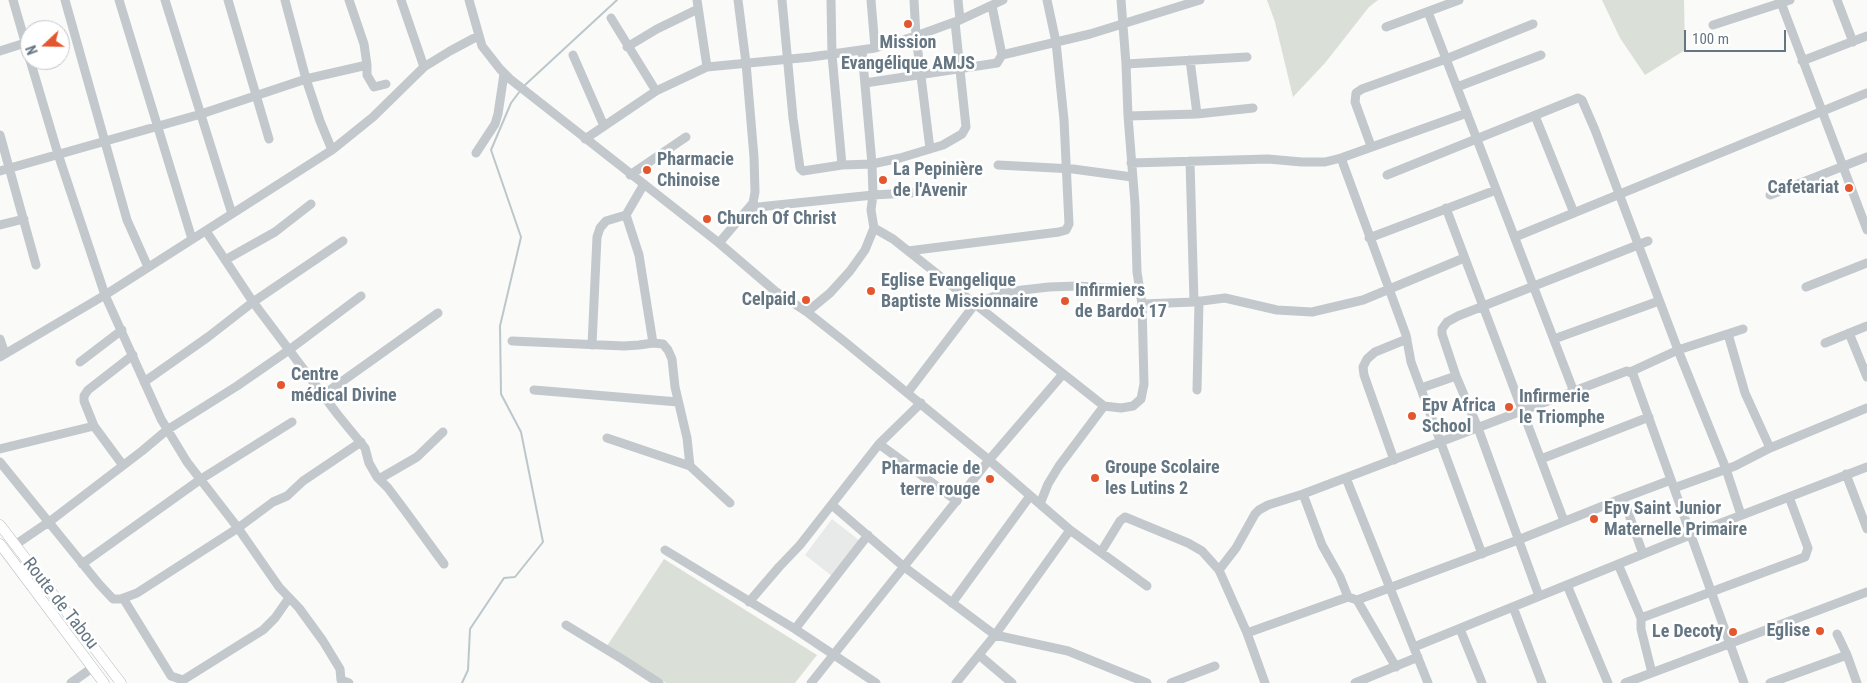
<!DOCTYPE html>
<meta charset="utf-8">
<style>
body{margin:0}
#map{position:relative;width:1867px;height:683px;overflow:hidden;background:#fafaf8;font-family:"Roboto Condensed",sans-serif}
canvas{display:block}
.north{position:absolute;left:20px;top:20px;width:50px;height:50px;box-sizing:border-box;background:#fff;border:1px solid #c1c8cd;border-radius:50%;rotate:249deg;font-size:14px;font-weight:700;line-height:20px;text-align:center;color:#657683}
.north::after{content:'';display:block;margin:auto;width:18px;height:22px;background:#e4572e;clip-path:polygon(50% 0,100% 100%,50% 72%,0 100%)}
.scale{position:absolute;left:1684px;top:30px;width:102px;height:22px;box-sizing:border-box;border:2px solid #657683;border-top:0;padding-left:6px;font-size:15px;line-height:18px;white-space:nowrap;color:#657683;-webkit-text-stroke:4px #fff;paint-order:stroke}
</style>
<div id="map">
<canvas width="1867" height="683"></canvas>
<div class="north">N</div>
<div class="scale">100 m</div>
</div>
<script>
const g = document.querySelector('canvas').getContext('2d');
g.lineJoin = 'round';
function paint(path, color) { g.fillStyle = color; g.fill(path, 'evenodd'); }
const poly = rows => new Path2D(rows.map(r => 'M' + r).join(''));
function trace(path, color, width, dash) { g.strokeStyle = color; g.lineWidth = width; g.lineCap = dash ? 'butt' : 'round'; g.setLineDash(dash || []); g.stroke(path); }
function drawText(font, color, halo, rows, align = 'center') {
  g.font = font + ' "Roboto Condensed",sans-serif'; g.lineWidth = 5; g.setLineDash([]); g.textBaseline = 'middle'; g.strokeStyle = halo; g.fillStyle = color; for (const [text, x, y, turn = 0] of rows) {
    g.save(); g.translate(x, y); g.rotate((+turn || 0) * Math.PI / 180); g.textAlign = isNaN(turn) ? turn : align; if (halo) g.strokeText(text, 0, 0); g.fillText(text, 0, 0); g.restore();
  }
}
const built = poly([
 [832,519,860,541,832,576,805,555]
]);
const green = poly([
 [1267,0,1378,0,1369,7,1325,63,1293,97,1275,22],
 [1602,0,1684,0,1685,50,1645,75,1620,38],
 [664,559,817,655,795,683,666,683,607,646]
]);
const stream = poly([
 [525,85,617,0],
 [462,683,468,670,470,629,504,578,515,577,543,542,521,432,501,394,500,326,521,237,491,150,511,103,520,91]
]);
const minor = poly([
 [13,0,30,59],
 [65,0,127,220,148,267],
 [119,0,192,239],
 [165,0,232,214],
 [228,0,269,139],
 [285,0,306,79,320,121,332,150],
 [349,0,364,44,367,65,367,75,374,87,386,84],
 [401,0,424,67],
 [469,0,482,46,500,69,510,79,719,243,775,291,807,312,845,342,989,460,811,683],
 [697,0,707,67],
 [782,0,793,118,800,168,803,171,842,165,872,164,900,158,943,145,962,134,966,127,955,22],
 [831,0,832,55,842,165],
 [871,0,875,48],
 [914,0,916,36,930,149],
 [958,0,960,20],
 [1780,0,1867,230],
 [1837,0,1853,42],
 [1428,12,1574,392],
 [611,18,656,91],
 [1713,25,1790,0],
 [1386,27,1459,0],
 [627,47,657,29,698,9],
 [0,51,25,43],
 [573,55,604,126],
 [1002,55,1090,34,1200,0],
 [30,60,58,154,105,295,161,419,187,462,238,528,279,587,299,608,323,641,340,669,341,680,349,683],
 [1190,60,1197,114,1253,108],
 [1802,61,1867,36],
 [1126,64,1247,57],
 [865,83,997,63,1002,55,992,6],
 [1457,87,1541,55],
 [1467,113,1341,158,1406,335,1411,362,1482,554],
 [1128,116,1197,114],
 [1535,116,1574,213],
 [0,135,36,265],
 [585,139,656,91,707,67,811,57,875,48,916,36,960,20,1003,0],
 [1371,146,1355,102,1356,93,1362,89,1446,59,1533,24],
 [476,153,495,124,498,114,504,74],
 [1190,161,1194,302],
 [1131,163,1268,159,1302,162,1325,162,1341,158],
 [998,165,1073,169,1132,177],
 [0,171,201,114,306,79,367,65],
 [630,175,686,137],
 [1387,175,1578,98,1582,100,1595,130,1678,350,1726,469,1741,515],
 [644,184,626,215,639,255,653,343],
 [1770,195,1867,157],
 [749,208,873,195,963,190],
 [1446,208,1564,521],
 [0,225,24,219],
 [874,228,893,239,975,304,908,392],
 [206,231,253,302,338,415,365,448,369,463,377,477,388,488,406,512,444,564],
 [1515,237,1867,93],
 [1369,238,1496,190],
 [719,243,753,203,755,192,754,157,746,63,738,0],
 [908,251,1059,232,1066,230,1069,224,1064,120,1056,42,1047,0],
 [225,260,275,232,311,204],
 [1806,287,1867,263],
 [1142,304,1194,302,1225,298,1277,310,1312,312,1363,300,1464,258],
 [807,312,830,293,850,271,865,250,874,228,871,210,873,195,872,164,862,51],
 [1849,333,1867,377],
 [1728,334,1745,393,1770,448],
 [0,339,5,354],
 [1554,339,1659,301],
 [512,341,624,346,639,345,653,343,663,344,668,350,672,359,675,387,687,438,690,466,730,503],
 [1825,343,1867,326],
 [592,345,597,237,600,228,606,221,626,215],
 [0,357,105,295,332,150,373,117,424,67,450,51,478,36],
 [80,362,122,330],
 [1630,372,1678,350,1743,329],
 [1063,374,989,460,1070,530,1147,586],
 [144,382,208,337,253,302,343,241],
 [1421,388,1456,376],
 [534,390,678,402],
 [1197,390,1199,301],
 [323,395,438,313],
 [921,403,879,444,957,501],
 [1104,406,975,304,1005,292,1049,287,1077,286,1139,290],
 [607,438,690,466],
 [0,449,94,426],
 [1541,459,1649,417],
 [1394,460,1364,375,1363,367,1367,359,1375,352,1407,339],
 [0,462,99,584,113,599,121,599,137,593,238,528,273,502,287,496,303,481,361,442],
 [122,464,94,426,84,401,84,396,88,390,133,355],
 [1846,474,1867,529],
 [1346,478,1428,683],
 [379,479,417,457,443,432],
 [1674,488,1735,466,1770,448,1867,408],
 [1303,494,1322,545,1340,577,1348,597,1357,600,1396,667],
 [1623,498,1671,480],
 [1040,504,1048,484,1059,466,1104,406,1121,408,1133,406,1141,399,1144,384,1142,304,1137,272,1135,204,1128,116,1126,64,1121,0],
 [832,505,903,566,995,635,1068,651,1147,683],
 [15,545,53,519,142,451,167,430,237,386,289,350,361,296],
 [665,550,795,629,876,683],
 [1101,552,1120,521,1125,517,1188,543,1202,551,1219,570],
 [82,564,201,479,292,422],
 [1618,564,1641,618,1641,629,1652,673],
 [1567,585,1608,683],
 [1539,596,1478,428,1456,376,1442,334,1442,329,1447,322,1458,316,1648,241],
 [123,598,171,676,183,680,263,630,275,618,289,598],
 [1357,600,1518,540,1623,498,1643,554],
 [749,602,779,567,800,545,879,444],
 [952,603,1030,496],
 [1513,607,1542,683],
 [1641,618,1805,557,1808,548,1789,497],
 [566,625,622,659,659,683],
 [795,629,868,535],
 [1460,629,1482,683],
 [1247,633,1348,597],
 [1837,634,1847,655,1857,683],
 [1414,647,1690,535,1867,467],
 [979,655,1012,683],
 [71,683,92,668],
 [956,683,995,635,1070,530],
 [1171,683,1215,666],
 [1265,683,1247,633,1219,570,1236,548,1255,514,1259,510,1268,505,1303,494,1627,371,1633,374,1744,683],
 [1355,683,1418,657],
 [1625,683,1867,592],
 [1770,683,1847,655]
]);
const major = poly([
 [0,525,121,683],
 [0,544,104,683]
]);
const markers = [
 [908,24,5,"#e4572e"],
 [647,170,5,"#e4572e"],
 [883,180,5,"#e4572e"],
 [1849,188,5,"#e4572e"],
 [707,219,5,"#e4572e"],
 [871,291,5,"#e4572e"],
 [806,300,5,"#e4572e"],
 [1065,301,5,"#e4572e"],
 [281,385,5,"#e4572e"],
 [1509,407,5,"#e4572e"],
 [1412,416,5,"#e4572e"],
 [1095,478,5,"#e4572e"],
 [990,479,5,"#e4572e"],
 [1594,519,5,"#e4572e"],
 [1820,631,5,"#e4572e"],
 [1733,632,5,"#e4572e"]
];
const poiNames = [
 ["Mission",908,43,"center"],
 ["Evangélique AMJS",908,64,"center"],
 ["Pharmacie",657,160],
 ["Chinoise",657,181],
 ["La Pepinière",893,170],
 ["de l'Avenir",893,191],
 ["Cafetariat",1839,188,"right"],
 ["Church Of Christ",717,219],
 ["Eglise Evangelique",881,281],
 ["Baptiste Missionnaire",881,302],
 ["Infirmiers",1075,291],
 ["de Bardot 17",1075,312],
 ["Celpaid",796,300,"right"],
 ["Centre",291,375],
 ["médical Divine",291,396],
 ["Infirmerie",1519,397],
 ["le Triomphe",1519,418],
 ["Epv Africa",1422,406],
 ["School",1422,427],
 ["Groupe Scolaire",1105,468],
 ["les Lutins 2",1105,489],
 ["Pharmacie de",980,469,"right"],
 ["terre rouge",980,490,"right"],
 ["Epv Saint Junior",1604,509],
 ["Maternelle Primaire",1604,530],
 ["Eglise",1810,631,"right"],
 ["Le Decoty",1723,632,"right"]
];
const streetNames = [
 ["Route de Tabou",60,604,52]
];
paint(built, '#e8e9e9');
paint(green, '#dadfd7');
trace(stream, '#bbc7cb', 2);
trace(major, '#b5babe', 11);
trace(minor, '#c3c8cc', 9);
trace(major, '#fff', 10);
for (const [x, y, r, color] of markers) { const dot = new Path2D(); dot.arc(x, y, r, 0, 2 * Math.PI); g.fillStyle = color; g.fill(dot); trace(dot, '#fff', 2); }
drawText('bold 18px', '#657683', '#fff', poiNames, 'left');
drawText('18px', '#657683', '#fff', streetNames);
</script>
